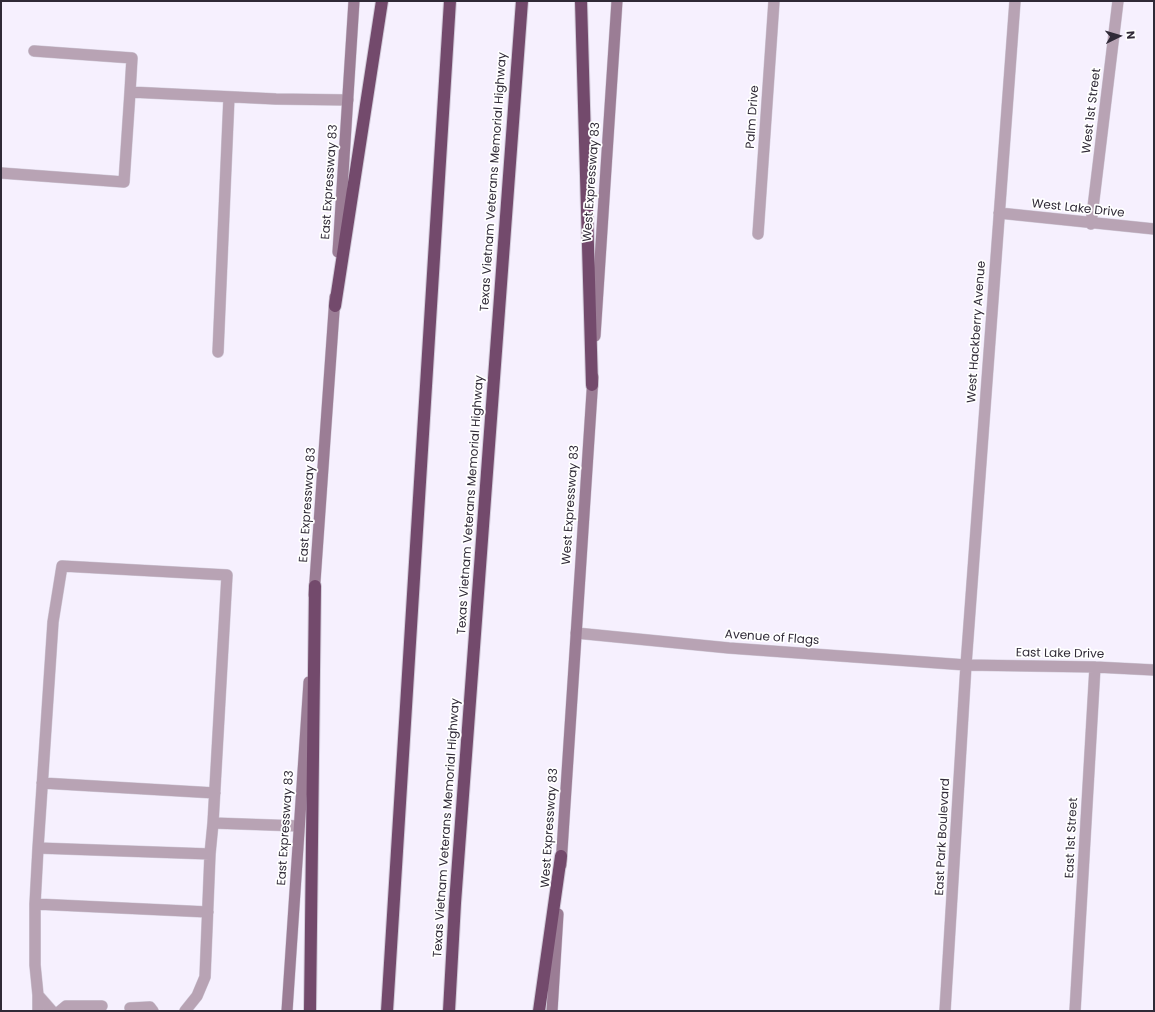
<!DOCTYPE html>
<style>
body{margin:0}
#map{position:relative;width:1155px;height:1012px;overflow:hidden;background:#f6f0fe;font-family:Poppins,sans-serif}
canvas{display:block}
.frame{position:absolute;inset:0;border:2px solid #302a37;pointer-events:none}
.north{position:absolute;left:1099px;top:16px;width:40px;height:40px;-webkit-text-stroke:3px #fff;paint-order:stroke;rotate:85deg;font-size:11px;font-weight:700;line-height:16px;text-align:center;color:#302a37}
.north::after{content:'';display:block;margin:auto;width:14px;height:18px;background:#302a37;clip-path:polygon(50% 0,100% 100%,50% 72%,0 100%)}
</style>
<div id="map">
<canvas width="1155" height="1012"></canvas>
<div class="frame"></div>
<div class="north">N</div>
</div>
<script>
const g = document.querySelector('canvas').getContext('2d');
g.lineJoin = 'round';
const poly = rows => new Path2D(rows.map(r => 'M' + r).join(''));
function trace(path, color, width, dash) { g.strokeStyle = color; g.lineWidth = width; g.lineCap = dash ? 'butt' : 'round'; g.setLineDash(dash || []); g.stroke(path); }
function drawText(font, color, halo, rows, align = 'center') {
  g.font = font + ' Poppins,sans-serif'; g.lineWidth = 3.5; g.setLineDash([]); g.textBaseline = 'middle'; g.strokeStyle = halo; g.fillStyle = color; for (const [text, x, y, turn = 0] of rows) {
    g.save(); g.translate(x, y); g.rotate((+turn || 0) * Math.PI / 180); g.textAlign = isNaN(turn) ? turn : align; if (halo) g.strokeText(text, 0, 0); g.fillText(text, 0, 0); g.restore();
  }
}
const service = poly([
 [34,51,132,58,130,92,276,99,348,100],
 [1,173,124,182,130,92],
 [218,352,229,97],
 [42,783,215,793],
 [213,823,210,854,38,848,53,622,62,566,227,575,213,823,299,826],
 [38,848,35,904,35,965,38,995,52,1011],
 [35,904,208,912],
 [38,995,38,1011],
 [130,1008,150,1007,153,1011],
 [60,1011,66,1006,102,1006],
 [185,1011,197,996,205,977,210,854]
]);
const minor = poly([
 [999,213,1154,229],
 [1091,224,1118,1],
 [758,234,774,1],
 [576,633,729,648,966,665,1095,667,1154,670],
 [945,1011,966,665,1015,1],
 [1075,1011,1095,667]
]);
const secondary = poly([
 [338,252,354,1],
 [595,336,617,1],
 [314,595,335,297],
 [561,865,593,377],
 [287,1011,309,682],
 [552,1011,558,914]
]);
const motorway = poly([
 [581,1,592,385],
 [335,306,382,1],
 [310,1011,315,586],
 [387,1011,450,1],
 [449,1011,455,903,522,1],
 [539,1011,561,856]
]);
const streetNames = [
 ["West 1st Street",1092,111,-83],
 ["Palm Drive",753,117,-86],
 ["East Expressway 83",330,182,-86],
 ["Texas Vietnam Veterans Memorial Highway",494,182,-86],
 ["West Expressway 83",592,182,-86],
 ["West Lake Drive",1078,209,6],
 ["West Hackberry Avenue",977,332,-86],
 ["East Expressway 83",308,505,-86],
 ["Texas Vietnam Veterans Memorial Highway",471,505,-86],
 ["West Expressway 83",571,505,-86],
 ["Avenue of Flags",772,638,4],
 ["East Lake Drive",1060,654,1],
 ["East Expressway 83",286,828,-86],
 ["Texas Vietnam Veterans Memorial Highway",447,828,-86],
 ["West Expressway 83",550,828,-86],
 ["East Park Boulevard",943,837,-87],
 ["East 1st Street",1072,838,-87]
];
trace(service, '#d2ccda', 12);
trace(minor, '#d2ccda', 12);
trace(secondary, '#d2ccda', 12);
trace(motorway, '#d2ccda', 14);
trace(service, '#b8a3b4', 11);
trace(minor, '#b8a3b4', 11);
trace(secondary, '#9b7d95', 11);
trace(motorway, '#734a6c', 12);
drawText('12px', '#302a37', '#fff', streetNames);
</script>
